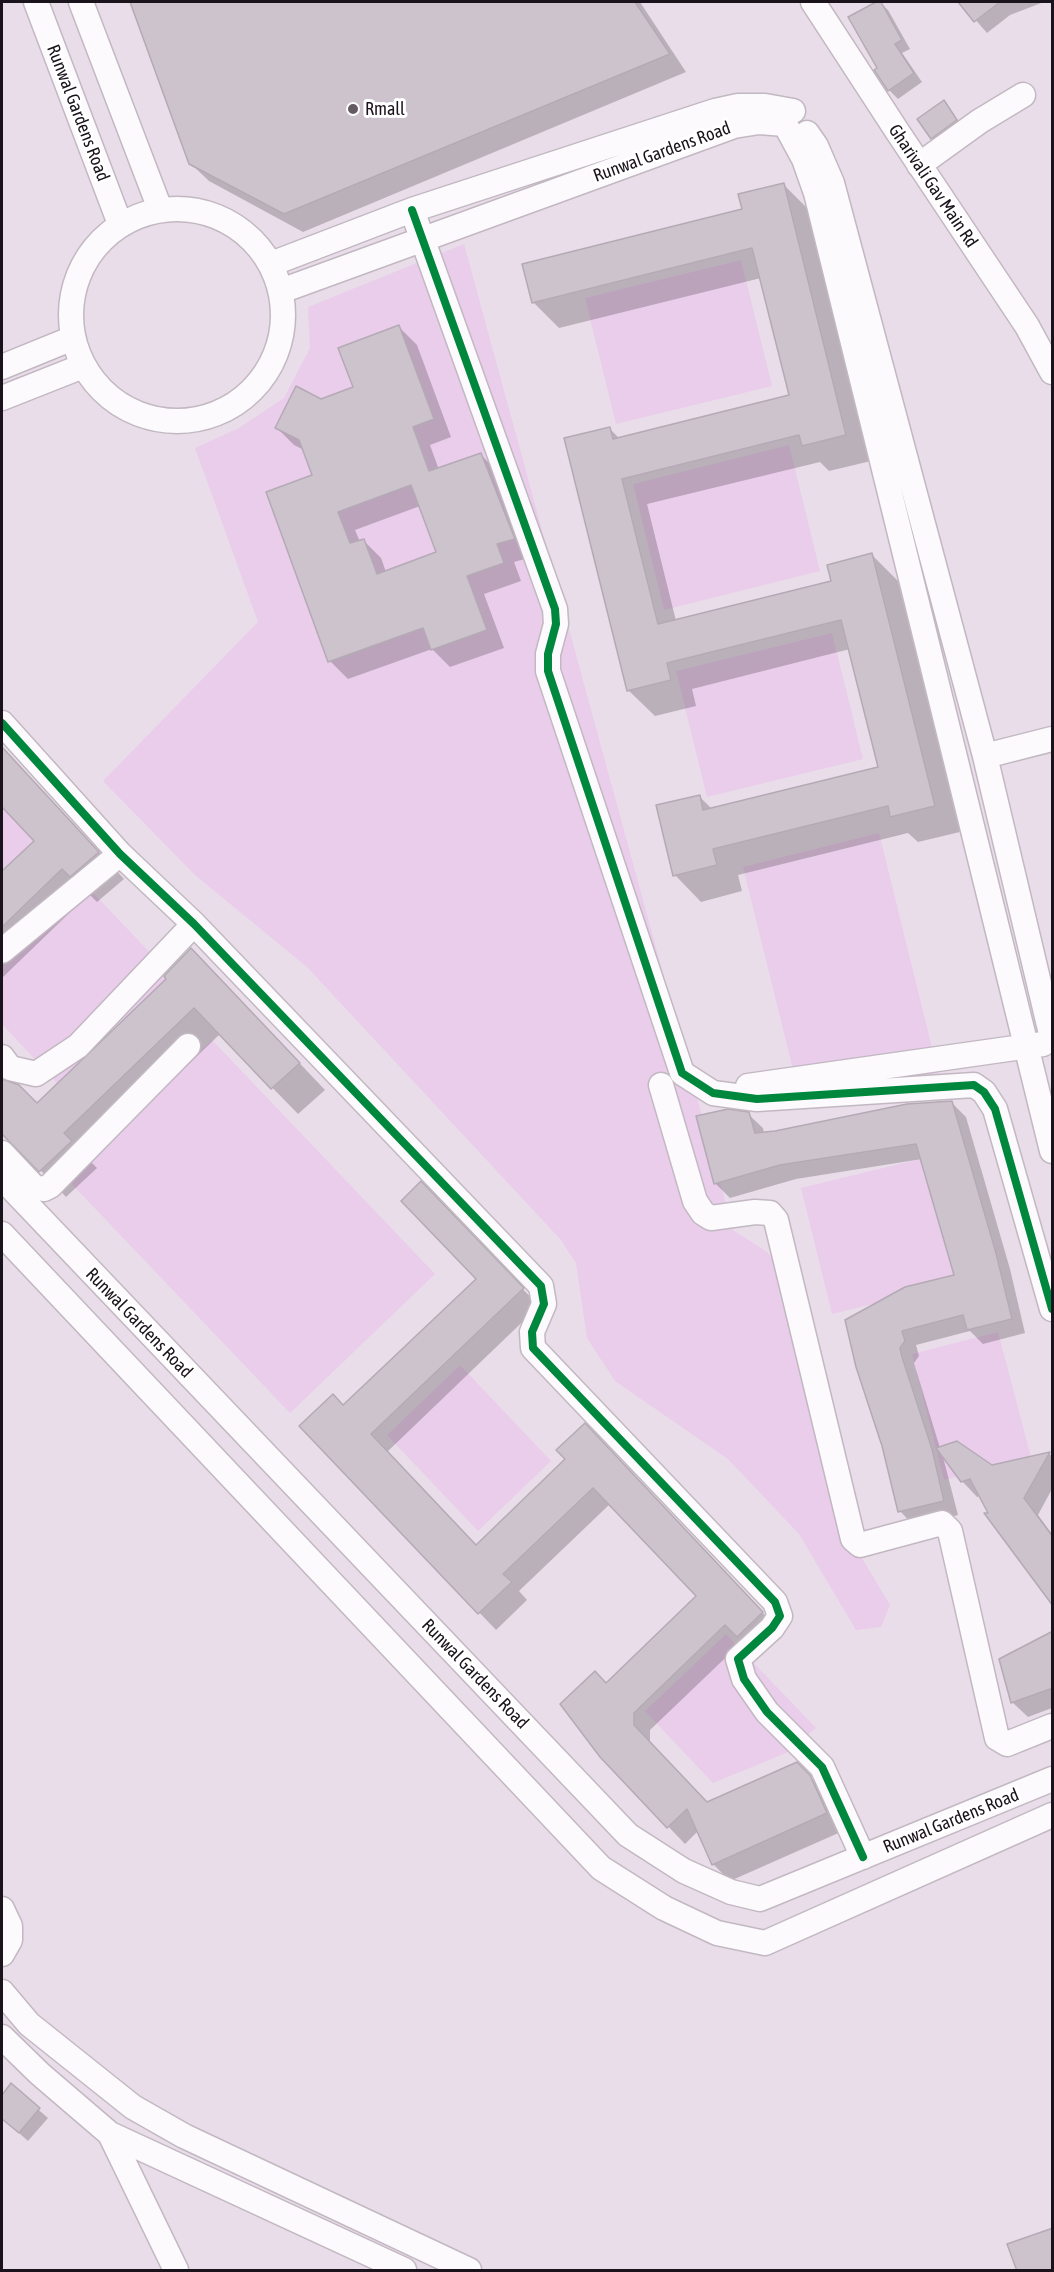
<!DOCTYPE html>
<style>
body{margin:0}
#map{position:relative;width:1054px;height:2272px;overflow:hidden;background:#e9dde9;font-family:"Asap Condensed",sans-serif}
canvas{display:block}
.frame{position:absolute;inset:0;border:3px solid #1b131b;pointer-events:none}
</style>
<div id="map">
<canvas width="1054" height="2272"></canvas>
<div class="frame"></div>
</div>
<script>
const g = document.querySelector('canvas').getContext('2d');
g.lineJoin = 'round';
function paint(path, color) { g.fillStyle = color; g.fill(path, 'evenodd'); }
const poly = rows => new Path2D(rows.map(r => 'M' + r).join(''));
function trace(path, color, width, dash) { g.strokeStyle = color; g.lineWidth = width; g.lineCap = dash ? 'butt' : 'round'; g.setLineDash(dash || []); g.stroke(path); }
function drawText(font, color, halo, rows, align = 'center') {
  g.font = font + ' "Asap Condensed",sans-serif'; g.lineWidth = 6; g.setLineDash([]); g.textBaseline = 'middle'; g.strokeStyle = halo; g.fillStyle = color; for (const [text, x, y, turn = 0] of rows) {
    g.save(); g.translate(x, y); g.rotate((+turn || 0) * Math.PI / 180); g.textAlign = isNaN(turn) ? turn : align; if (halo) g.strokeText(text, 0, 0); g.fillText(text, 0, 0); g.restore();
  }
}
const green = poly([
 [464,244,733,1230,767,1252,786,1273,838,1518,890,1605,881,1627,856,1630,799,1534,728,1459,615,1381,587,1338,576,1263,561,1240,307,967,195,875,103,781,258,622,195,448,239,428,284,398,310,348,308,307],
 [741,260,772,386,616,424,585,298],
 [789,445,820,571,664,610,633,484],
 [832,633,863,759,707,797,676,671],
 [2,804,40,845,2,881],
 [879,833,939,1076,803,1110,743,867],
 [80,879,173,977,59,1085,2,1024,2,955],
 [212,1040,435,1274,290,1413,67,1179],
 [957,1150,988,1276,832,1314,801,1188],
 [998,1332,1031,1457,944,1480,912,1354],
 [460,1365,551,1461,478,1531,387,1435],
 [726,1634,816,1728,786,1753,713,1783,645,1711]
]);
const shadow = poly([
 [132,2,640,2,686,72,303,232,209,181,190,163],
 [879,2,888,10,910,49,902,53,922,82,898,99,889,90,850,17],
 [960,2,1044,2,1010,15,987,33],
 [943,102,965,129,941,146,932,138],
 [783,184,809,210,871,461,829,471,820,462,647,504,676,621,833,582,872,555,898,581,960,832,918,842,908,833,738,875,742,891,701,902,675,875,699,796,712,809,880,768,850,649,692,689,696,706,655,716,628,690,610,429,620,439,791,396,761,278,559,328,533,302,744,210],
 [399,327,417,345,451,437,430,445,439,470,481,455,499,473,532,557,514,562,521,581,484,594,504,648,450,667,432,649,348,679,330,661,314,476,304,450,294,445,276,427,321,401,355,388],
 [420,506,438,553,386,572,381,558,363,540,360,542,355,530],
 [2,747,124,879,97,902,89,894,2,978,2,873,36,841,2,805],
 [217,976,325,1090,298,1114,220,1034,89,1160,97,1168,66,1197,2,1130,2,1067,14,1081,15,1085,37,1105],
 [951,1102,966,1117,1010,1269,1025,1333,983,1344,970,1331,916,1345,919,1356,914,1363,940,1448,992,1467,1049,1453,1052,1457,1052,1489,1038,1515,1052,1534,1052,1604,990,1514,980,1496,977,1497,962,1481,943,1457,958,1515,914,1526,900,1511,884,1445,858,1366,956,1276,922,1159,796,1179,730,1198,715,1183,748,1114,763,1128,764,1134],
 [438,1200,539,1306,387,1452,476,1546,602,1442,779,1630,743,1641,650,1730,650,1744,707,1803,797,1764,827,1794,843,1831,730,1881,713,1864,698,1831,685,1844,601,1756,606,1685,698,1596,610,1504,519,1591,527,1600,496,1630,301,1426,344,1407,478,1279],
 [1052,1632,1052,1708,1028,1717,1012,1702],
 [11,2086,48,2118,28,2141,2,2118,2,2097]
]);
const building = poly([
 [130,2,635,2,670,54,284,214,189,164,130,2],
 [876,2,881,2,902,40,895,44,914,73,888,91,874,70,877,68,848,17,876,2],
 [958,2,1000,2,974,22,958,2],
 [944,100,957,120,931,139,917,119,944,100],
 [784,183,846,435,802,446,799,435,622,479,658,624,831,581,827,565,872,553,935,806,890,817,888,806,713,849,717,865,673,876,656,805,700,795,703,810,878,767,841,620,667,663,671,680,627,691,564,438,610,427,613,439,789,395,752,248,532,303,522,264,742,209,738,194,784,183],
 [399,325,434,419,413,427,429,471,481,453,515,539,497,544,504,563,467,576,487,630,431,650,423,628,328,662,266,492,312,475,299,440,275,428,296,386,321,399,353,387,338,348,399,325],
 [411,485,436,552,377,574,364,539,350,543,338,512,411,485],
 [2,747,99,852,70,877,62,869,2,927,2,871,34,841,2,807,2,747],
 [191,948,300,1063,271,1089,194,1008,64,1133,72,1141,39,1172,2,1134,2,1079,19,1085,37,1103,166,979,164,976,191,948],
 [952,1101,996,1253,1012,1319,967,1330,963,1315,902,1331,905,1341,900,1348,902,1357,932,1449,944,1501,898,1512,882,1446,856,1367,845,1320,905,1287,954,1275,916,1144,780,1165,714,1184,696,1116,728,1109,749,1112,755,1133,775,1131,907,1104,952,1101],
 [421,1181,524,1288,371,1434,476,1545,565,1459,556,1450,585,1423,763,1612,737,1637,725,1625,634,1713,634,1725,707,1802,797,1762,810,1775,827,1813,712,1865,687,1809,667,1828,600,1757,560,1704,595,1671,606,1683,696,1596,593,1488,503,1574,512,1582,478,1614,299,1426,333,1394,343,1405,476,1279,401,1201,421,1181],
 [957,1441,992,1465,1050,1452,1024,1498,1053,1537,1053,1606,984,1513,988,1513,970,1479,961,1482,936,1448,957,1441],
 [1053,1631,1053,1688,1011,1703,999,1659,1053,1631],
 [11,2083,40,2108,19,2133,2,2119,2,2095,11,2083],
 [1053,2228,1053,2271,1017,2271,1007,2244,1053,2228]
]);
const minor = poly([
 [36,2,120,224],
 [81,2,160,209],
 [813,2,897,131,1027,326,1052,372],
 [785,124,804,159,816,193,1052,1151],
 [807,133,816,146,832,183,985,756,1052,1038],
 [919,165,980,121,1023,95],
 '71 315a106 106 0 1 1 212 0a106 106 0 1 1-212 0Z',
 [412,210,555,609,556,624,548,654,548,671,682,1073,713,1093,757,1099,974,1085,984,1092,995,1109,1052,1309],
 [271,264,412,210,715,111,738,106,765,106,793,111],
 [281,291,734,126,759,122,785,124],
 [2,367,73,338],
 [2,398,83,366],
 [2,723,120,854,194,924,541,1286,544,1304,532,1332,533,1348,775,1602,780,1616,772,1628,738,1659,744,1679,767,1712,822,1767,863,1857],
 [985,756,1052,739],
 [2,951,120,854],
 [2,1057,10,1068,36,1074,78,1046,194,924],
 [661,1085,695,1201,703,1213,711,1218,755,1212,770,1213,776,1220,853,1539,860,1545,942,1523,950,1531,997,1738,1007,1744,1052,1726],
 [748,1086,1043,1044],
 [2,1153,34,1187,44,1189,50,1186,188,1046],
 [2,1178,628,1835,684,1871,731,1892,760,1899,1052,1779],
 [2,1234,601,1868,664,1908,717,1933,765,1943,1052,1815],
 [2,1909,10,1926,10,1940,2,1954],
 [2,1992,29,2024,133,2107,184,2136,469,2270],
 [2,2037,40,2074,110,2134,176,2270],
 [110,2134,404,2270]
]);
const cycleway = poly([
 [412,210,555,609,556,624,548,654,548,671,682,1073,713,1093,757,1099,974,1085,984,1092,995,1109,1052,1309],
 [2,723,120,854,194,924,541,1286,544,1304,532,1332,533,1348,775,1602,780,1616,772,1628,738,1659,744,1679,767,1712,822,1767,863,1857]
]);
const markers = [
 [353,109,6,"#635a63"]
];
const poiNames = [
 ["Rmall",365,109]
];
const streetNames = [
 ["Runwal Gardens Road",78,113,69],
 ["Runwal Gardens Road",662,152,-20],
 ["Gharivali Gav Main Rd",933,186,56],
 ["Runwal Gardens Road",139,1323,46],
 ["Runwal Gardens Road",475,1674,46],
 ["Runwal Gardens Road",951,1821,-22]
];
paint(green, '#eacceb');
paint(shadow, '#0003');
paint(building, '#ccc3cc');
trace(building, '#b4aab5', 1.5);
trace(minor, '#c2b8c2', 27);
trace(minor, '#fcfafc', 24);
trace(cycleway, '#00873e', 8);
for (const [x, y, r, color] of markers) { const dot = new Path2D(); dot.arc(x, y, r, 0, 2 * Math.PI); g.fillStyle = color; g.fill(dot); trace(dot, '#fff', 2); }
drawText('18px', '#1b131b', '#fff', poiNames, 'left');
drawText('18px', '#1b131b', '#fff', streetNames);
</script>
